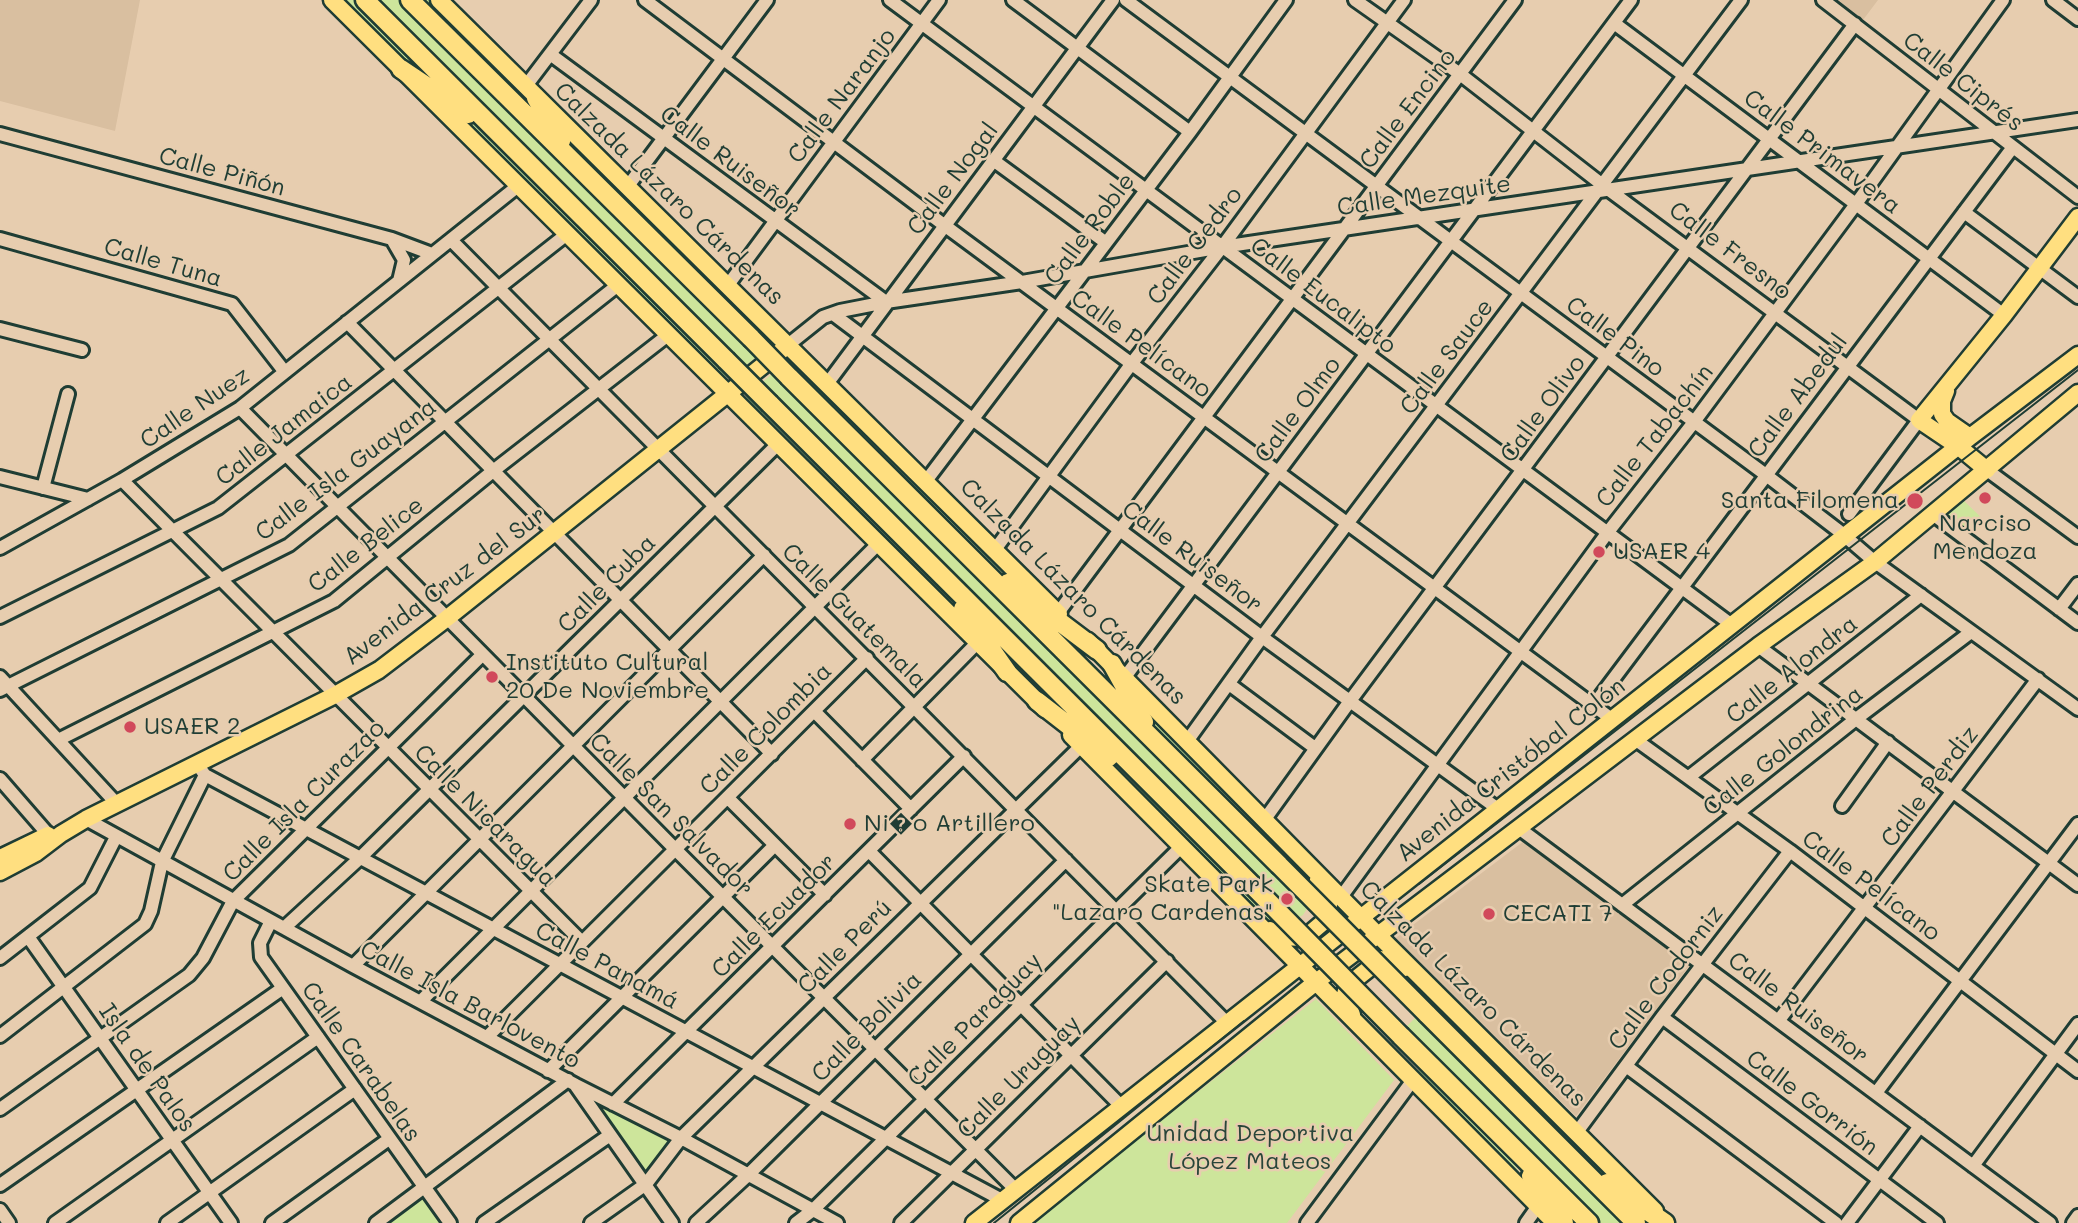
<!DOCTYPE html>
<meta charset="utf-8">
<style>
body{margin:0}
canvas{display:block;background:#e7cdaf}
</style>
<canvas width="2078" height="1223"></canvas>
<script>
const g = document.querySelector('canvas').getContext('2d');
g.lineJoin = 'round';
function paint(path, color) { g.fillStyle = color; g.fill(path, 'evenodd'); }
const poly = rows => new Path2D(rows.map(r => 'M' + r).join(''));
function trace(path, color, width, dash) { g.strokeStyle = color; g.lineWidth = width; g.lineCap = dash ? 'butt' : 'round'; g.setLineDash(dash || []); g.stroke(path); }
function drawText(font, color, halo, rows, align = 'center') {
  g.font = font + ' Mali,sans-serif'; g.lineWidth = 5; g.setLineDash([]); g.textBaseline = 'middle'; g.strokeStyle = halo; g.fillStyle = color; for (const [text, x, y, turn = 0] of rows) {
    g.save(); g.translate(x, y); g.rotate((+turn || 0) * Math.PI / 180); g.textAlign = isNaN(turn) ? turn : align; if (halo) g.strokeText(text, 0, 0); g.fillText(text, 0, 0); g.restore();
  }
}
const built = poly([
 [0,0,140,0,115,131,0,101],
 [1837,0,1878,0,1863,20],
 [1524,841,1689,966,1576,1116,1393,940]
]);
const green = poly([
 [337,0,354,0,458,104,403,66],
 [374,0,399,0,757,356,742,369],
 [414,0,431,0,532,100,553,139],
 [429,93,480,128,727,376,721,381],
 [555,121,775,347,769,350,577,163],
 [790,361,1027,591,951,535,785,364],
 [772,374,1279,879,1289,870,1315,896,1303,915,1283,926,760,384],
 [748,396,938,583,979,639,741,402],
 [1962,499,1986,522,1970,536,1943,516],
 [974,616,1100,745,1036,697],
 [1140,703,1252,818,1292,872,1157,735],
 [1089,748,1159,804,1294,944],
 [1316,999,1394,1080,1287,1223,1031,1223],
 [1418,1015,1627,1223,1598,1223,1404,1029],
 [1458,1031,1623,1189,1571,1152,1453,1034],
 [1421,1066,1495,1138,1538,1198,1417,1072],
 [593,1099,671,1139,646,1173],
 [423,1194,444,1223,383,1223]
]);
const minor = poly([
 [645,0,944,225,1613,720],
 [890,0,1732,625],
 [1013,0,1190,132],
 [1126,0,1766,475,1839,531,1875,562,2078,709],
 [1355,0,1460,74,1609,190,1919,420,1849,514],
 [1823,0,2078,197],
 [2053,0,2078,19],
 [1614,23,2004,315],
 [550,54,886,302],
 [525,87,591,0],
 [0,134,392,239,432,254],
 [993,160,1105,242],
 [628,186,767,0],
 [1964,212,2078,297],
 [0,239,232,304,284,371],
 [451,240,1227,1023],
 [393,241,404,260,399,281],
 [728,285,939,0],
 [833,314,1262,637,1498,809],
 [347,322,772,754],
 [0,329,82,350],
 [788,345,823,317,840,311,886,302,1022,282,1222,247,2078,120],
 [827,384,1113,0],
 [240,408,675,849,1015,1189],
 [1987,470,2078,537],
 [0,477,88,499],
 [122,480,582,942],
 [926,481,1190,132,1286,0],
 [43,488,68,394],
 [1934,515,2078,623],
 [0,548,122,480,240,408,518,186],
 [994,551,1132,363,1222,247,1404,0],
 [2059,609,2078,584],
 [1058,613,1515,0],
 [0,617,218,508,567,234],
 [1758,646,2078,885],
 [0,677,117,804],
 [1125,677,1631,0],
 [1229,684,1315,748],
 [0,690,289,545,618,285],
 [1593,706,2013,147],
 [814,711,911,809],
 [60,739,334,601,493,471,668,335],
 [1188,740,1262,637,1741,0],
 [1636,740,1790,851,2078,1071],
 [862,760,978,642],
 [197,764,205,775,1002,1200],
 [1689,777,1921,595],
 [0,779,53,840],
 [728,798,825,895],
 [1842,806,1888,742],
 [86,819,353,966,576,1085,681,1138,837,1223],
 [1265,819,1350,701,1855,24],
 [1520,829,2050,1223],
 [869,851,1121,1106],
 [1341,897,1608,532,1694,422,1856,204,2003,0],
 [1622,905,1856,719,1971,632],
 [271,921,260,943,261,957,450,1223],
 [284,928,360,858,778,444],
 [29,938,231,1223],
 [0,958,90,888,116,837],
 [353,966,764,555],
 [421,1001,878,544],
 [1662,1017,1937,1223],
 [1779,1020,2038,679],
 [0,1036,145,924,151,911,162,862,205,775],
 [487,1037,867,658],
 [1626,1066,1836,1223],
 [548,1071,775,845],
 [576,1086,672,1223],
 [1876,1093,2078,824],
 [613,1104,964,756],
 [0,1109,189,975,203,958,233,901,482,655],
 [1577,1132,1662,1017,1790,851],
 [1973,1166,2078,1024],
 [0,1185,283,988],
 [0,1210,9,1223],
 [55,1223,318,1037],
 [167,1223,355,1089],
 [272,1223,389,1139],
 [376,1223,568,1080],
 [484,1223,610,1135],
 [591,1223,646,1184,681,1138,1081,746],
 [696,1223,748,1175,1066,860],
 [796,1223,813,1210,1182,846],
 [901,1223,1167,961],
 [1307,1223,1413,1080],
 [1526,1223,1538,1206],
 [1847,1223,1920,1126],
 [2073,1223,2078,1216]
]);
const major = poly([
 [332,0,1045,709],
 [439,0,1059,614],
 [1946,391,1942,401,1942,414,1947,421,1970,437],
 [1987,470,1959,447,1919,420,2004,315,2078,217],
 [1088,641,1378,935,1655,1211],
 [1071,735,1555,1223],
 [0,858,48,835],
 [0,872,36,853,61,834,86,819,335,695,379,670,446,619,781,351],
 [1270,930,1286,937,1300,938,1307,936,1327,919,1329,905,1318,880],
 [1352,1015,1345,995,1347,986,1381,959,1405,968],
 [974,1223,1970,437,2078,355],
 [1019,1223,1316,982,1758,646,1875,562,2078,393]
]);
const highway = poly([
 [365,0,726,360],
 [410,0,751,338],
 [401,69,468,114],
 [536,98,561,141],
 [789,377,1279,865],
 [770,404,1252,885],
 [1008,583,1097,650],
 [963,609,1007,672],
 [1112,664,1144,722],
 [1037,701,1109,757],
 [1427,1014,1636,1223],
 [1401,1036,1589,1223],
 [1531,1176,1564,1223],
 [1607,1183,1665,1223]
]);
const tram = poly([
 [1419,884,2078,370],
 [994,1223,1244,1021]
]);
const highwayBridge = poly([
 [751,338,789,377],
 [726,360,770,404],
 [1279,865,1427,1014],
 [1252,885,1401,1036]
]);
const markers = [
 [1985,498,7,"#d1495b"],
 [1915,501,9,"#d1495b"],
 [1599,552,7,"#d1495b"],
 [492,677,7,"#d1495b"],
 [130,727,7,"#d1495b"],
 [850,824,7,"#d1495b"],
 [1287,899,7,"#d1495b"],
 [1489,914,7,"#d1495b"]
];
const streetNames = [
 ["Calle Ciprés",1963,82,38],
 ["Calle Naranjo",842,96,-53],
 ["Calle Encino",1408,109,-53],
 ["Calle Primavera",1822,152,37],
 ["Calle Ruiseñor",730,162,37],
 ["Calle Piñón",222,172,15],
 ["Calle Nogal",953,179,-53],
 ["Calzada Lázaro Cárdenas",669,194,44],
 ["Calle Mezquite",1424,196,-8],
 ["Calle Roble",1090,229,-53],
 ["Calle Cedro",1195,246,-53],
 ["Calle Fresno",1730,251,37],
 ["Calle Tuna",163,263,16],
 ["Calle Eucalipto",1323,296,37],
 ["Calle Pino",1615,337,37],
 ["Calle Pelícano",1141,344,36],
 ["Calle Sauce",1447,357,-53],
 ["Calle Abedul",1798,396,-53],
 ["Calle Nuez",195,408,-34],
 ["Calle Olivo",1543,409,-54],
 ["Calle Olmo",1298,410,-53],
 ["Calle Jamaica",284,430,-38],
 ["Calle Tabachín",1655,436,-52],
 ["Calle Isla Guayana",346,470,-37],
 ["Calle Belice",366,545,-38],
 ["Calle Ruiseñor",1192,557,37],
 ["Calle Cuba",607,584,-45],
 ["Avenida Cruz del Sur",445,586,-37],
 ["Calzada Lázaro Cárdenas",1073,592,45],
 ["Calle Guatemala",854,616,45],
 ["Calle Alondra",1792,670,-38],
 ["Calle Colombia",766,729,-45],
 ["Calle Golondrina",1783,751,-38],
 ["Avenida Cristóbal Colón",1511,770,-38],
 ["Calle Perdiz",1930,787,-53],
 ["Calle Isla Curazao",304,801,-45],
 ["Calle San Salvador",671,815,45],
 ["Calle Nicaragua",485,816,45],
 ["Calle Pelícano",1871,886,37],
 ["Calle Ecuador",774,916,-45],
 ["Calle Perú",845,947,-45],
 ["Calle Panamá",607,966,28],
 ["Calle Codorniz",1666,978,-53],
 ["Calzada Lázaro Cárdenas",1473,994,45],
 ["Calle Isla Barlovento",470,1005,28],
 ["Calle Ruiseñor",1798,1008,37],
 ["Calle Paraguay",975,1020,-45],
 ["Calle Bolivia",867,1027,-45],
 ["Calle Carabelas",361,1062,55],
 ["Isla de Palos",147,1068,55],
 ["Calle Uruguay",1019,1077,-45],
 ["Calle Gorrión",1812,1103,37]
];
const poiNames = [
 ["Santa Filomena",1899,501,"right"],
 ["Narciso",1985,524,"center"],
 ["Mendoza",1985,552,"center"],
 ["USAER 4",1613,552],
 ["Instituto Cultural",506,663],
 ["20 De Noviembre",506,691],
 ["USAER 2",144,727],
 ["Ni�o Artillero",864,824],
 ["Skate Park",1273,885,"right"],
 ["\"Lazaro Cardenas\"",1273,913,"right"],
 ["CECATI 7",1503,914]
];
const parkNames = [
 ["Unidad Deportiva",1250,1134],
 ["López Mateos",1250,1162]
];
paint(built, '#d9bfa0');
paint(green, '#cde59b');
trace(minor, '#1f3d34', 18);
trace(major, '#1f3d34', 21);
trace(highway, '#1f3d34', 23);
trace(minor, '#e7cdaf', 12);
trace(major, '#ffdf80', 16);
trace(highway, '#ffdf80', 18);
trace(tram, '#1f3d34', 2);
trace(highwayBridge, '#1f3d34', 23, []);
trace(highwayBridge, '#ffdf80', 18);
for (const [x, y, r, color] of markers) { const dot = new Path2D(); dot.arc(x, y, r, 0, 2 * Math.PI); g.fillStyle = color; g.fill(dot); trace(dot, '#e7cdaf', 2.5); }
drawText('24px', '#1f3d34', '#e7cdaf', streetNames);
drawText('24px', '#1f3d34', '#e7cdaf', poiNames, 'left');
drawText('24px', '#284539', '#e7cdaf', parkNames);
</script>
